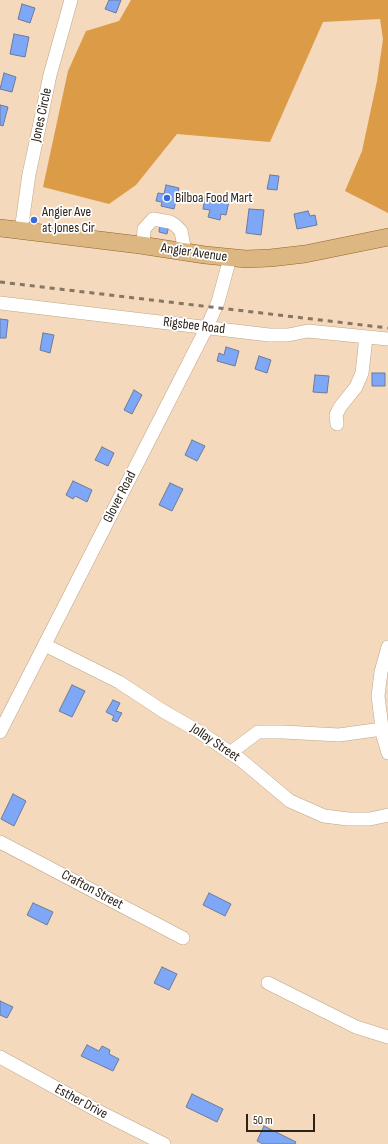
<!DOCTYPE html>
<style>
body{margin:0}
#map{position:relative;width:388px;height:1144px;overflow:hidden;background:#f4d9bc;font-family:"Sofia Sans Condensed",sans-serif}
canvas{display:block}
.scale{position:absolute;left:246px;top:1114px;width:69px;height:18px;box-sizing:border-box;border:2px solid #2c2318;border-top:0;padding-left:5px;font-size:12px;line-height:14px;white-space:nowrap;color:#2c2318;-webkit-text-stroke:3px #fff;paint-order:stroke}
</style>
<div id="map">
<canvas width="388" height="1144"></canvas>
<div class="scale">50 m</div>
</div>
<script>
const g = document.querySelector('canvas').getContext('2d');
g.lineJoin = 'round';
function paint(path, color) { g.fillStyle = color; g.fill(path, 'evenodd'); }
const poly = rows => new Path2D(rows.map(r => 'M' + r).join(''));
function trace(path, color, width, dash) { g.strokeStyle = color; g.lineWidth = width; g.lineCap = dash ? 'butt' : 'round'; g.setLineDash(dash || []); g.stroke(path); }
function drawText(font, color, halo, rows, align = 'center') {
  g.font = font + ' "Sofia Sans Condensed",sans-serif'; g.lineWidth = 3.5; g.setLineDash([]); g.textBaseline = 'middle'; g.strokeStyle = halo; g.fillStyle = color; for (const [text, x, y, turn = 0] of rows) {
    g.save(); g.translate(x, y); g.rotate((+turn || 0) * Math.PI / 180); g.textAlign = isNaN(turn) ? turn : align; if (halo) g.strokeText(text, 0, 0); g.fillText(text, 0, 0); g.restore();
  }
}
const forest = poly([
 [131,0,388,0,388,213,345,191,362,151,377,81,383,39,380,19,323,22,270,142,177,134,136,185,109,204,43,187,68,71,86,31,119,21]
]);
const building = poly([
 [109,0,121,0,116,13,105,9,109,0],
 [22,4,35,8,30,23,18,19,22,4],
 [14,34,29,37,25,57,10,54,14,34],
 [4,73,16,77,12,92,0,89,4,73],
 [0,105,8,107,3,126,0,125,0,105],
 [270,175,279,176,277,190,267,189,270,175],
 [166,185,179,188,174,209,161,206,162,202,156,201,158,193,164,194,166,185],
 [205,197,229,201,226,215,221,214,220,220,208,217,210,210,203,209,205,197],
 [249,209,264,210,261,235,246,233,249,209],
 [308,211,310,216,315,215,317,225,297,229,294,214,308,211],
 [160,223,169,225,167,234,159,232,160,223],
 [0,319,8,320,6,338,0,338,0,319],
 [43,333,54,335,50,353,40,350,43,333],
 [226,347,239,351,235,366,217,361,219,353,224,355,226,347],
 [259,356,271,360,267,373,255,369,259,356],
 [372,373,385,373,385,386,372,386,372,373],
 [315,375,329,376,327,393,313,392,315,375],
 [134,390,142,395,132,414,124,410,134,390],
 [192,440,205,446,197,461,185,455,192,440],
 [102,447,114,453,108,466,95,460,102,447],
 [73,481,92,490,87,502,75,496,73,499,66,495,73,481],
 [170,483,183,489,172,511,159,505,170,483],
 [72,685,85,691,72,717,59,711,72,685],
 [113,700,120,703,116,711,122,713,117,722,112,720,114,716,106,712,113,700],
 [13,794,26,801,14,826,1,819,13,794],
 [209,893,231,904,225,916,203,905,209,893],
 [33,903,53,912,47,925,27,915,33,903],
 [162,967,177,974,169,990,154,983,162,967],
 [0,1001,13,1007,7,1018,0,1015,0,1001],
 [87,1045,99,1051,102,1046,110,1050,109,1054,119,1059,113,1071,81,1056,87,1045],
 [192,1094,223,1109,217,1122,186,1107,192,1094],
 [264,1126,296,1142,295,1144,263,1144,257,1141,264,1126]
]);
const minor = poly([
 [21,231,29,174,39,128,50,75,71,0],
 [143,246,144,229,153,219,170,222,175,225,181,231,185,252],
 [0,303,269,335,288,335,308,331,388,339],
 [337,424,336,415,340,407,356,387,362,373,366,337],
 [45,645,119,682,163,711,198,731,241,760,290,801,324,816,348,819,370,819,388,815],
 [388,647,381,672,378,696,383,736,388,753],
 [0,732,207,327,218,302,230,258],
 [230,753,258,732,283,732,339,735,382,729],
 [0,842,183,938],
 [268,983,356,1027,388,1037],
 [0,1057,100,1112,164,1144]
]);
const major = poly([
 [0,228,140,245,205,255,246,259,270,258,305,254,388,237]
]);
const rail = poly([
 [0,282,388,328]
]);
const markers = [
 [167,198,4,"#386cdc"],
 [34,220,4,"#386cdc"]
];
const streetNames = [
 ["Jones Circle",42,115,-78],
 ["Angier Avenue",194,253,8],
 ["Rigsbee Road",194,326,7],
 ["Glover Road",120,497,-63],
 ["Jollay Street",215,743,34],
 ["Crafton Street",92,890,28],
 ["Esther Drive",81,1102,28]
];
const poiNames = [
 ["Bilboa Food Mart",175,198],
 ["Angier Ave",42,212],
 ["at Jones Cir",42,228]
];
paint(forest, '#dc9b47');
paint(building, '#7ea7f8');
trace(building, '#6b7b98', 1);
trace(minor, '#bea589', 14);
trace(major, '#916427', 18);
trace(minor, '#fff', 13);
trace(major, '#ddb782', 17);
trace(rail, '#877663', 3, [5, 5]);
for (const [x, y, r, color] of markers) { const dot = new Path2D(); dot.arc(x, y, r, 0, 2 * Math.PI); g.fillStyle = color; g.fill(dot); trace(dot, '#fff', 1.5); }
drawText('14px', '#2c2318', '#fff', streetNames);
drawText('14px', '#2c2318', '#fff', poiNames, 'left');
</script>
